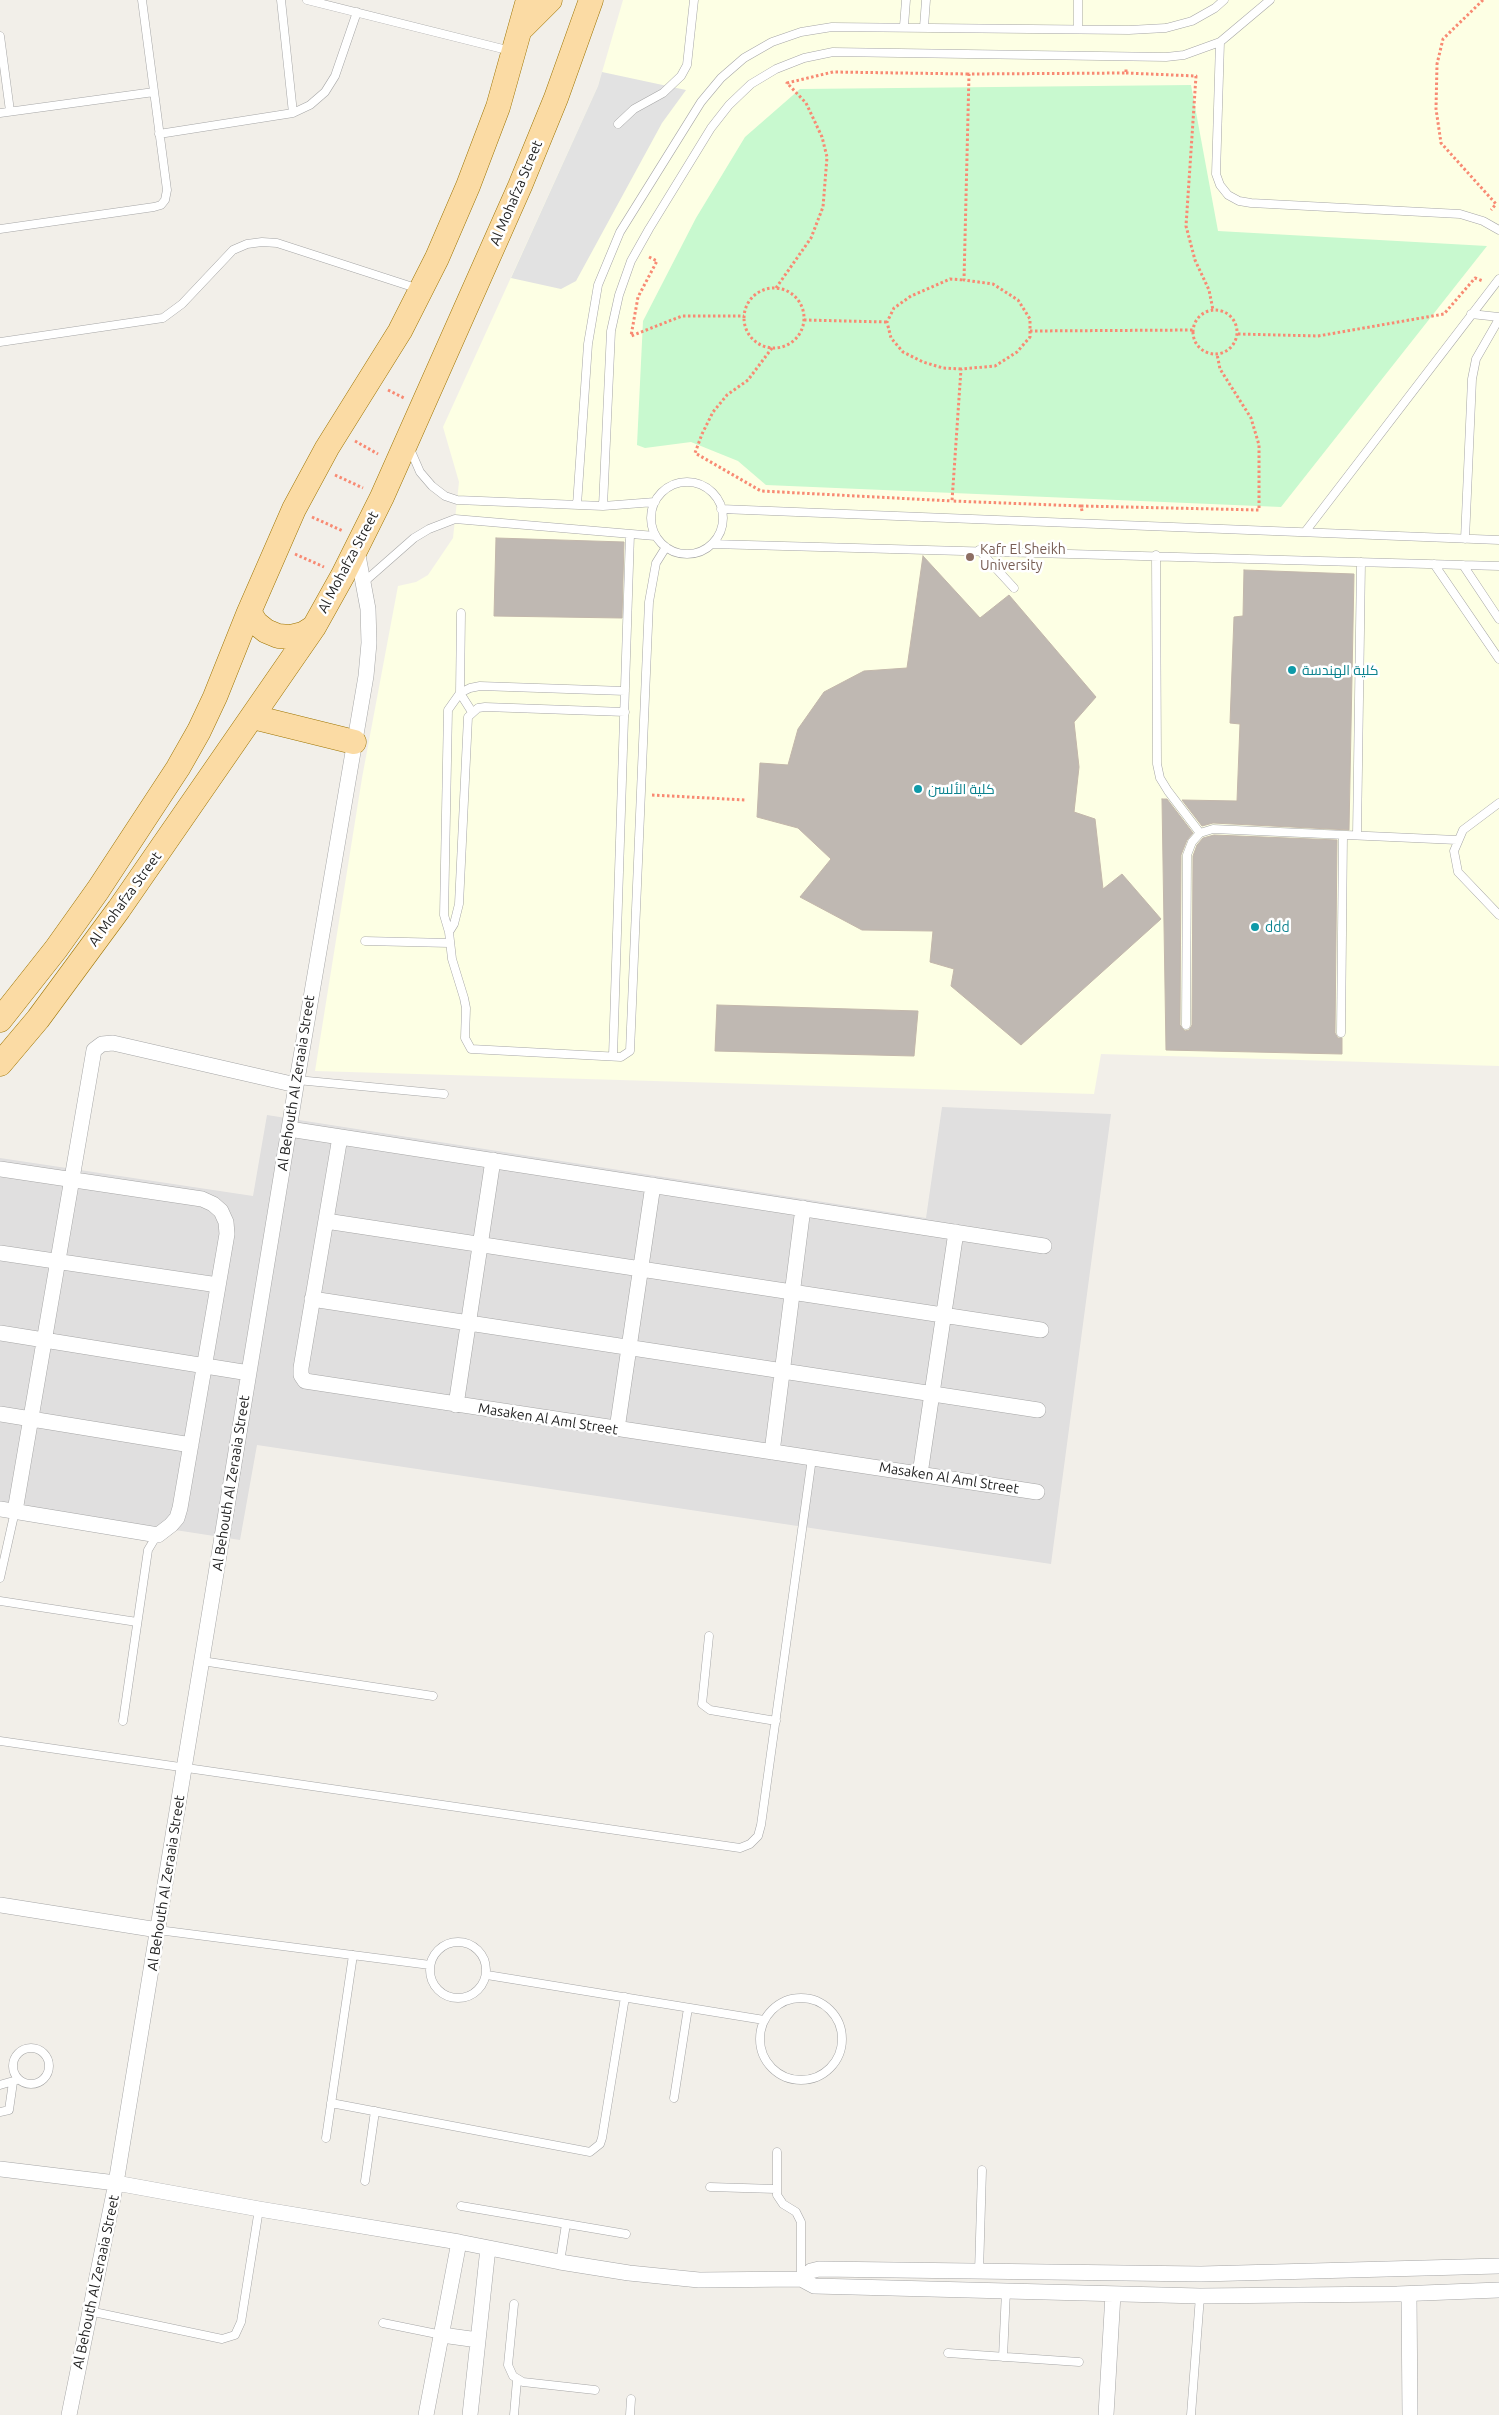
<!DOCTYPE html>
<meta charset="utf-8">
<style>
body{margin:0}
canvas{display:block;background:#f2efe9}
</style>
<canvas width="1499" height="2415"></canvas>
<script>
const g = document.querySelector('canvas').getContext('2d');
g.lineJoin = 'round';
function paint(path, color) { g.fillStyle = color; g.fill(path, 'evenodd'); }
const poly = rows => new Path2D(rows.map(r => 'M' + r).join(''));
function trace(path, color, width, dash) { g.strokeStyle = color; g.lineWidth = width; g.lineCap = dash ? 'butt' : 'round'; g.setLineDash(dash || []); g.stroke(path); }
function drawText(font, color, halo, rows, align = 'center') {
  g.font = font + ' Ubuntu,Cairo,sans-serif'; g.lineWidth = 5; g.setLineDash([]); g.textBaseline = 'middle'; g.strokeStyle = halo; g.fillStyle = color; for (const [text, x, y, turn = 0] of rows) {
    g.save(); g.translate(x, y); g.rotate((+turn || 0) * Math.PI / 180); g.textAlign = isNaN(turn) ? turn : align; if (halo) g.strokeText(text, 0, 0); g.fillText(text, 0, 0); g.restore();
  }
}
const residential = poly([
 [942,1107,1111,1114,1051,1564,257,1445,240,1540,0,1503,0,1158,253,1196,267,1115,926,1218]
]);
const education = poly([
 [623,0,1499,0,1499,1066,1101,1054,1094,1094,315,1071,362,778,398,586,416,582,428,575,453,538,459,482,443,427,598,86]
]);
const park = poly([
 [1191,85,1218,231,1487,246,1281,507,766,485,738,461,691,442,645,448,637,445,643,321,696,218,745,137,800,89]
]);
const parking = poly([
 [602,72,686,90,662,123,576,281,561,289,511,278,598,86]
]);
const building = poly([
 [496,538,624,542,622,618,494,616,496,538],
 [923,556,980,618,1009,595,1096,697,1074,722,1079,767,1074,812,1095,819,1103,889,1122,874,1161,919,1021,1045,951,986,954,969,930,962,933,931,862,930,800,897,831,859,798,828,757,817,760,763,788,765,798,729,824,692,864,671,907,668,923,556],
 [1244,570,1354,574,1349,830,1213,823,1202,826,1182,800,1237,801,1240,724,1230,723,1234,617,1243,616,1244,570],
 [1162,799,1167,799,1193,833,1187,840,1181,855,1180,1025,1185,1031,1189,1030,1192,1025,1193,856,1197,845,1203,838,1214,835,1337,840,1335,1033,1338,1038,1342,1038,1342,1054,1166,1050,1162,799],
 [717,1005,918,1011,914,1056,715,1051,717,1005]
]);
const path = poly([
 [1483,0,1443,39,1437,64,1436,109,1441,143,1496,204,1491,210],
 [1126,73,1196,76,1186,226,1195,260,1209,290,1213,310],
 [649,257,657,261,638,297,631,336,682,316,744,316],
 [776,288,811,238,823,207,827,157,822,137,806,103,787,83,833,72,969,74],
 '744 318a30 30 0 1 1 60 0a30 30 0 1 1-60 0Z',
 '1193 332a22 22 0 1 1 44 0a22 22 0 1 1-44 0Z',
 [804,320,887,322],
 [1030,331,1193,330],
 [1238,334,1318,336,1444,314,1475,278,1483,281],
 [772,348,748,380,727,395,713,412,702,434,695,453,761,491,952,501],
 [961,369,943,368,923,362,903,352,891,338,887,322,894,308,911,296,950,279,964,280],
 [388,390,404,398],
 [355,441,378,454],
 [335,475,363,488],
 [1081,506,1259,510,1259,445,1251,418,1220,369,1217,354],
 [1082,511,1081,506,952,501,961,369,995,366,1017,352,1030,337,1030,319,1018,300,993,284,964,280,969,74,1126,73,1126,69],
 [312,517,343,531],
 [295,554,324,567],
 [652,795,745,800]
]);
const service = poly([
 [281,0,293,113],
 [307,0,511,51],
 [904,26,906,0],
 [924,27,926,0],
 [1078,29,1078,0],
 [0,36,10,111],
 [1220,42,1216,174,1220,185,1228,195,1239,201,1251,203,1460,214,1483,221,1499,230],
 [0,113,154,92],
 [618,124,634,109,663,93,681,76,687,65,694,0],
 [159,134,293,113,310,105,325,92,335,76,357,12],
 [0,229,154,207,161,205,165,200,167,190,142,0],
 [1471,314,1499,317],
 [0,342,163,318,182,304,233,250,247,244,262,242,277,243,419,289],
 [410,449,420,472,432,486,445,496,457,500,603,506,655,502],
 '651 518a36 36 0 1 1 72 0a36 36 0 1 1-72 0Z',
 [577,505,588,344,598,285,620,232,701,102,721,78,744,58,772,42,801,32,832,27,1129,30,1166,28,1192,21,1215,8,1224,0],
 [603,506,611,331,619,295,631,261,649,229,711,128,729,105,751,84,776,69,804,58,833,52,1166,57,1184,55,1220,42,1270,0],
 [721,509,1499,540],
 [1305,532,1499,279],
 [1465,539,1472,379,1476,359,1499,319],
 [712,544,1499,566],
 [979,550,1014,588],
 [1156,555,1157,764,1160,778,1168,791,1200,833],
 [1434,564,1499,659],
 [1463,565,1499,619],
 [364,582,414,538,429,529,455,519,655,536],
 [461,613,460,693,472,712],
 [625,691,480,686,470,688,460,693,448,710,444,915,449,932,452,959,464,998,466,1008,465,1038,471,1049,621,1057,630,1051,649,602,656,563,666,547],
 [1499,803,1463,830,1454,851,1458,872,1499,915],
 [1357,835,1361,562],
 [449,932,454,924,459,904,468,717,478,708,485,707,625,712],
 [365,941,449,943],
 [1186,1025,1187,855,1192,842,1200,833,1213,829,1457,840],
 [1341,1033,1343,835],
 [613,1056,630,534],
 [297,1080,444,1094],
 [0,1578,15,1511],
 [0,1601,137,1622],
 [709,1636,702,1704,710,1710,776,1721],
 [202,1661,433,1696],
 [123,1721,148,1550,157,1535],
 [0,1741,740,1848,750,1844,758,1836,761,1825,812,1458],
 [158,1930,430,1965],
 '430 1970a28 28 0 1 1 56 0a28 28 0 1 1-56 0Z',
 [487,1975,764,2020],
 '760 2039a41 41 0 1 1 82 0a41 41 0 1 1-82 0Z',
 '13 2066a18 18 0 1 1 36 0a18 18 0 1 1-36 0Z',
 [0,2085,17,2080],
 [674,2098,688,2008],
 [331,2103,590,2152,600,2144,602,2138,625,1997],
 [0,2112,9,2110,13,2082],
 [326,2138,353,1955],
 [777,2152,777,2195,783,2204,796,2212,801,2222,801,2279],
 [365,2181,375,2111],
 [710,2187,776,2189],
 [461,2206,626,2234],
 [560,2262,566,2224],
 [979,2272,982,2170],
 [514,2304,508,2365,513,2376,523,2382,595,2390],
 [89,2311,222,2339,235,2335,241,2322,259,2209],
 [383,2323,442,2335],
 [948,2353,1079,2362],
 [1003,2357,1006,2291],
 [514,2415,517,2380],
 [630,2415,631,2399],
 [1191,2415,1200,2296]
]);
const minor = poly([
 [289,1129,1044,1246],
 [340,1137,301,1368,301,1375,305,1381,1037,1492],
 [0,1169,202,1199,213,1204,221,1211,226,1222,227,1234,180,1508,177,1518,171,1525,158,1535,0,1509],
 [326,1221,1041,1330],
 [0,1253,218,1285],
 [312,1299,1038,1410],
 [0,1333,249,1373],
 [456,1405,493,1160],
 [0,1414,191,1445],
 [617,1429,653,1185],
 [772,1452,803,1208],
 [920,1474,956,1232],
 [15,1511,94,1050,102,1044,113,1043,296,1085],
 [0,1905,158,1930],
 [0,2169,116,2183,259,2209,459,2242,560,2262,629,2273,699,2280,801,2279,811,2271,819,2269,1201,2274,1499,2266],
 [801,2279,814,2286,1200,2296,1397,2294,1499,2290],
 [1409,2294,1410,2415],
 [442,2335,478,2340],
 [69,2415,116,2183,297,1080,366,676,369,643,368,609,357,550],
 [426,2415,459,2242],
 [470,2415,488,2248],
 [1106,2415,1113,2294]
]);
const primary = poly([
 [523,27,550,0],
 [249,612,256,623,266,631,278,636,291,637,303,634,314,627],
 [253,717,354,742],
 [0,1020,56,949,98,890,178,768,199,731,215,697,249,612,294,509,327,448,400,331,437,258,468,186,498,107,528,0],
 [0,1064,38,1019,119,909,314,627,343,575,382,497,520,186,556,98,591,0]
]);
const markers = [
 [970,557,5,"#8d6e63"],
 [1292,670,5,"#0f9aa8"],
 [918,789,5,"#0f9aa8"],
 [1255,927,5,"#0f9aa8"]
];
const streetNames = [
 ["Al Mohafza Street",516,193,-67],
 ["Al Mohafza Street",348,562,-62],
 ["Al Mohafza Street",125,899,-54],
 ["Al Behouth Al Zeraaia Street",296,1083,-81],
 ["Masaken Al Aml Street",548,1419,9],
 ["Masaken Al Aml Street",949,1478,9],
 ["Al Behouth Al Zeraaia Street",231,1483,-81],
 ["Al Behouth Al Zeraaia Street",166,1883,-81],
 ["Al Behouth Al Zeraaia Street",96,2282,-78]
];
const educationNames = [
 ["Kafr El Sheikh",980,549],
 ["University",980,565]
];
const cultureNames = [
 ["كلية الهندسة",1302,670],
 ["كلية الألسن",928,789],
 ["ddd",1265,927]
];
paint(residential, '#e0dfdf');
paint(education, '#fdffe4');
paint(park, '#c8f9cf');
paint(parking, '#e2e2e2');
paint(building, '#bfb8b2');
trace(building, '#c3b7ab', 1);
trace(service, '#a6a6a6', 9);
trace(minor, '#a6a6a6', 16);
trace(primary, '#9d7402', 25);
trace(path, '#f88a73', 3, [2.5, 2.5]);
trace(service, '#fff', 8);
trace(minor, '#fff', 15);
trace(primary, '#fbdba4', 24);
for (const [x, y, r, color] of markers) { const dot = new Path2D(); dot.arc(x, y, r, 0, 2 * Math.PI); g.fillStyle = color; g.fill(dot); trace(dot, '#fff', 2); }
drawText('14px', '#222', '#fff', streetNames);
drawText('14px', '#785e54', '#fff', educationNames, 'left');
drawText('14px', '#0d838f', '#fff', cultureNames, 'left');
</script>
